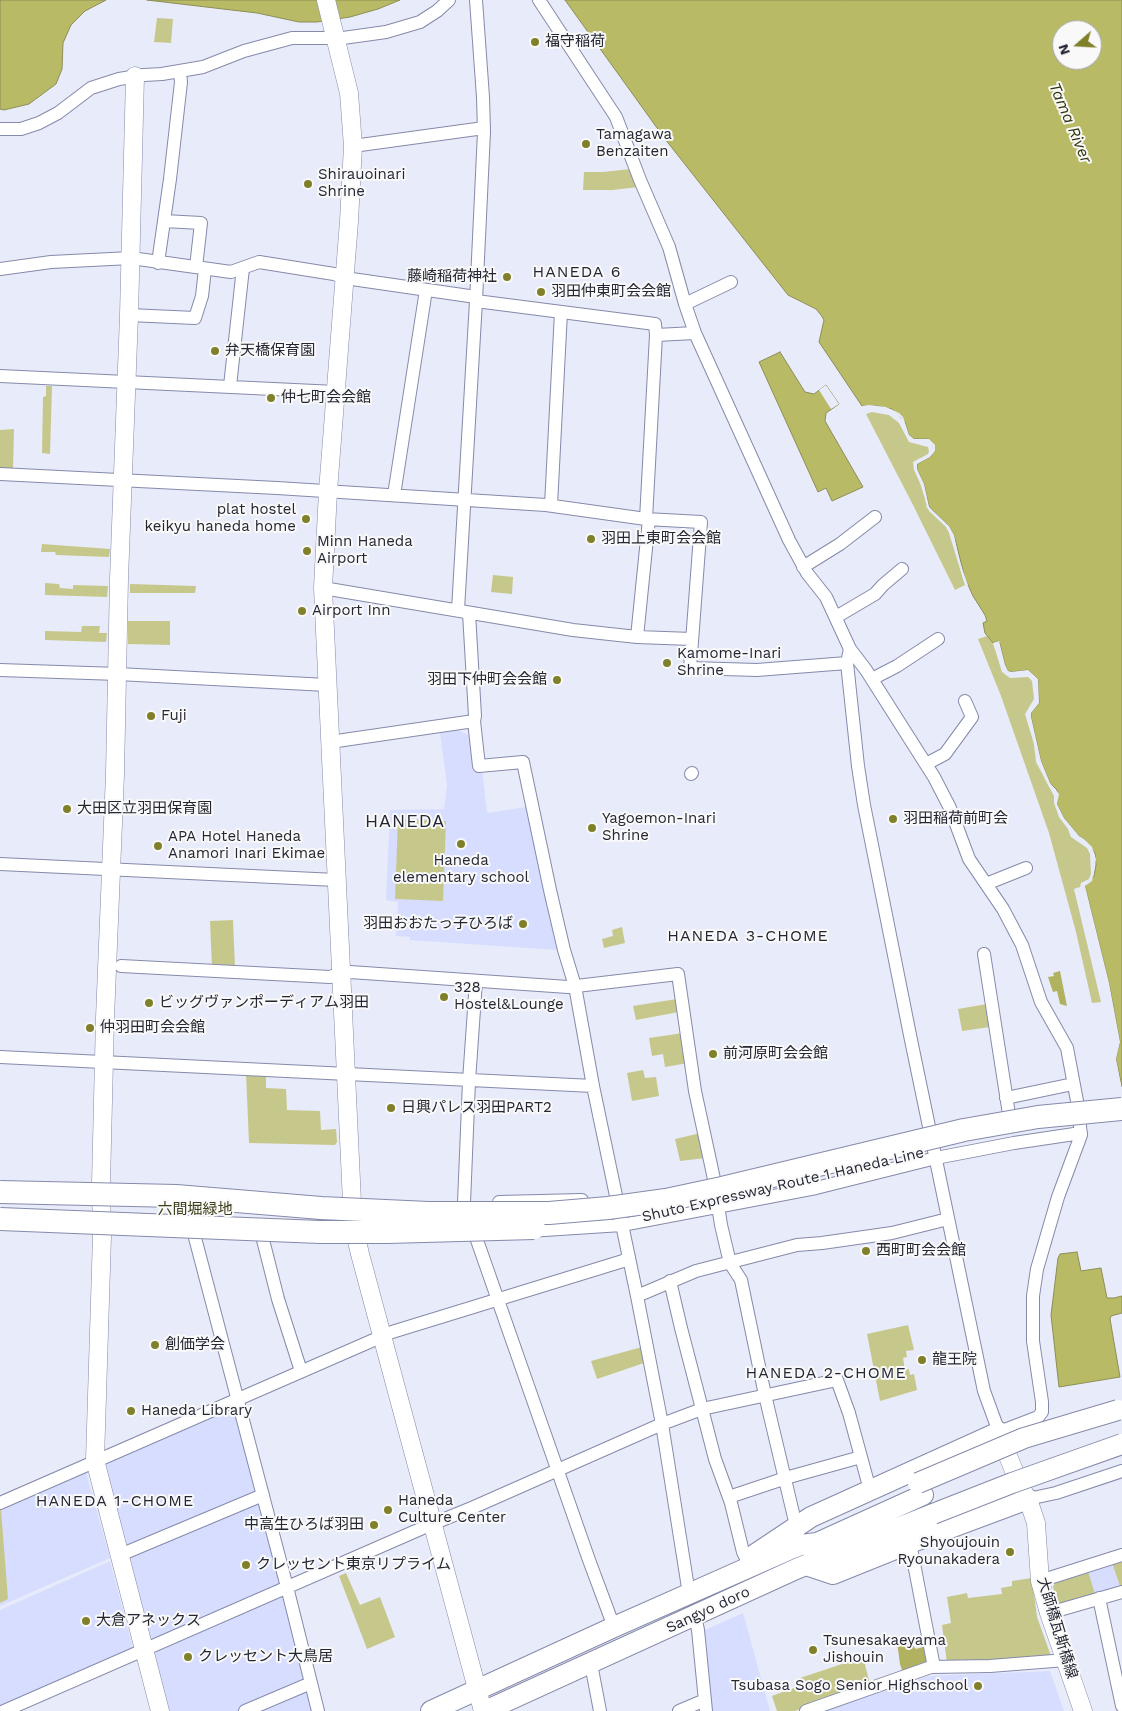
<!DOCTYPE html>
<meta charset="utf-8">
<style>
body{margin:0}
#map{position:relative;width:1122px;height:1711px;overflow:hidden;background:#e8ebf9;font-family:"Work Sans",sans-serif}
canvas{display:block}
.north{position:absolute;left:1052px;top:20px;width:50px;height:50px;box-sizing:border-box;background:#f9f9f9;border:1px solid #a4a5aa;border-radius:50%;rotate:251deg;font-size:14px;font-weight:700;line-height:20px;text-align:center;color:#242633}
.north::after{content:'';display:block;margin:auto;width:18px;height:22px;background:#7f8029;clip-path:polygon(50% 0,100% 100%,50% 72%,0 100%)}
</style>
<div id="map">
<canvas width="1122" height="1711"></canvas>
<div class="north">N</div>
</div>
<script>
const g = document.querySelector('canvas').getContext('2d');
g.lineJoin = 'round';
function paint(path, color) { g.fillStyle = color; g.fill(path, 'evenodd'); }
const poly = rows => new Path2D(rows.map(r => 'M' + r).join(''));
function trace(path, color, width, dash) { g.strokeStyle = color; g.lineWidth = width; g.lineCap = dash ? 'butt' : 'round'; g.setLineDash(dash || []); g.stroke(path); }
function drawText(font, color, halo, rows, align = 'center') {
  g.font = font + ' "Work Sans","Noto Sans JP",sans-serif'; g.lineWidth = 4; g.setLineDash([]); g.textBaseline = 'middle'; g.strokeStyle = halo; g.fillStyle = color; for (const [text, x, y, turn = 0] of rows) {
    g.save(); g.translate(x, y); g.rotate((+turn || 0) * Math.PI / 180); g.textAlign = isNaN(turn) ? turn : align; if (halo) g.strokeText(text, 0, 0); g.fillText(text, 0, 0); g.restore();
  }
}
const built = poly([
 [458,730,470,736,473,770,482,769,487,813,526,807,557,950,410,940,410,937,396,936,398,902,386,900,390,810,444,809,447,785,440,733],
 [233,1403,260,1493,124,1550,101,1460],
 [85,1469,110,1558,0,1606,0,1507],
 [260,1503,280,1582,278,1587,153,1643,146,1640,125,1556],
 [110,1561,133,1649,0,1708,0,1610],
 [1112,1562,1120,1586,1095,1594,1087,1571],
 [284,1592,308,1681,242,1711,165,1711,150,1657,154,1648],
 [743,1613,770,1711,709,1711,703,1631],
 [1050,1671,1064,1711,826,1711,929,1676],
 [307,1685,316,1711,248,1711]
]);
const green = poly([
 [157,18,173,19,171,43,154,42],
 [631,169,638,187,613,190,583,190,584,172,603,172],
 [46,386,52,386,50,454,42,453,43,397,46,396],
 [872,412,889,415,899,423,909,442,928,447,929,451,928,454,913,462,914,470,920,483,929,511,946,527,949,533,965,585,955,590,912,503,866,414],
 [14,429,13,469,0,468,0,430],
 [42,544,110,549,109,557,56,555,55,552,41,552],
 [493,575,513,577,512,594,491,592],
 [45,583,59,584,60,588,73,589,73,585,108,586,107,597,45,595],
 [130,584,196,586,195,593,130,593],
 [128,621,170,621,170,645,128,644],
 [82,626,100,626,99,633,107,633,106,642,45,640,45,631,81,632],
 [987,636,993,643,1002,672,1010,678,1028,677,1032,681,1034,699,1025,714,1034,744,1036,762,1054,796,1054,803,1059,817,1068,829,1071,837,1087,848,1090,854,1091,874,1089,879,1081,883,1080,887,1074,889,1101,1002,1092,1003,1076,932,1049,833,1001,696,978,639],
 [398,819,446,821,443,901,395,899],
 [233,920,235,969,212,968,210,921],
 [622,927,625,943,604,948,602,939,613,936,612,930],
 [677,999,679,1012,636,1020,633,1006],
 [987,1004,990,1027,962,1031,958,1009],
 [683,1033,688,1063,665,1067,663,1054,652,1056,649,1038],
 [643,1070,645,1078,656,1077,659,1096,632,1101,627,1073],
 [246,1073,266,1074,266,1088,286,1089,287,1110,320,1111,321,1130,336,1129,337,1142,335,1145,249,1143],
 [701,1133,706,1158,680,1161,675,1139],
 [908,1325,914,1350,906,1351,907,1357,903,1358,905,1370,909,1369,910,1375,914,1374,917,1390,880,1401,867,1334],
 [642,1347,647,1362,597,1379,591,1361],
 [1,1509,8,1599,0,1603,0,1510],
 [1122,1558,1122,1587,1065,1605,1057,1602,1053,1587,1057,1579],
 [1112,1563,1120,1586,1095,1594,1088,1571],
 [346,1573,360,1605,380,1597,395,1637,367,1649,339,1576],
 [1032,1578,1037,1617,1051,1656,947,1663,942,1625,951,1623,947,1597,967,1593,968,1598,1002,1594,1001,1588,1012,1586,1012,1581],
 [863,1657,870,1684,795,1711,777,1711,772,1696,799,1686,797,1679]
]);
const forest = poly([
 [1060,971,1067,1006,1060,1004,1057,991,1053,992,1048,977,1054,976,1053,973],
 [907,1639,912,1639,913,1646,916,1649,923,1647,924,1644,929,1661,905,1671,902,1670,900,1664,897,1642,904,1643]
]);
const water = poly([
 [0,0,106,0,85,11,71,25,63,43,62,69,56,84,29,104,4,110,0,109,0,0],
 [147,0,400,0,378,9,350,17,317,22,299,22,257,13,147,0],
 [565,0,1122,0,1122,1087,1116,1059,1120,1042,1109,983,1085,886,1094,876,1096,865,1095,853,1084,839,1079,836,1064,818,1057,804,1057,790,1050,783,1041,761,1031,717,1031,713,1039,703,1038,679,1028,670,1011,672,1008,671,1005,665,1000,644,998,641,993,643,985,633,983,623,987,621,985,615,973,596,965,578,954,535,949,526,933,511,929,506,924,484,917,469,917,464,930,457,935,451,929,439,914,439,909,435,905,422,892,409,877,406,862,406,819,342,824,320,821,315,816,309,788,295,665,139,565,0],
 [1062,30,1092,30,1092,60,1062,60,1062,30],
 [780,352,805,392,814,394,826,385,839,404,826,413,825,421,863,487,832,501,826,488,818,492,759,362,780,352],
 [1077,1252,1081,1271,1101,1268,1107,1298,1114,1298,1122,1296,1122,1313,1111,1316,1110,1319,1120,1377,1059,1387,1051,1315,1058,1258,1060,1254,1077,1252]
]);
const pier = poly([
 [826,385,839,404,831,409,819,390],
 [869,405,886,407,899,413,903,417,909,435,914,439,929,439,935,445,935,451,930,457,917,464,917,469,924,484,929,507,933,511,949,526,954,535,959,560,968,585,966,585,963,579,951,536,947,527,927,508,922,485,915,470,915,463,919,459,929,455,933,450,932,446,928,442,913,441,908,436,901,418,897,415,885,410,863,408,862,406],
 [999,641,1005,665,1008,671,1011,672,1028,670,1038,679,1039,703,1031,713,1031,717,1041,761,1050,783,1059,794,1057,804,1064,818,1079,836,1084,839,1092,847,1096,859,1092,881,1085,886,1109,983,1120,1042,1116,1059,1122,1090,1120,1088,1114,1059,1118,1042,1106,983,1083,886,1083,884,1090,880,1094,859,1090,849,1087,845,1077,838,1061,819,1055,804,1056,795,1048,785,1038,762,1028,717,1029,712,1037,702,1036,680,1028,673,1011,675,1006,673,1002,666,998,644,993,645,993,643]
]);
const street = poly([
 [539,0,616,117,640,180,669,247,685,304,695,333,789,540,807,573,826,597,850,649,866,670,934,777,950,808,969,859,1003,909,1022,945,1041,1002,1067,1048,1077,1101,1081,1135,1058,1197,1037,1269,1033,1296,1033,1341,1042,1402,1042,1412,1038,1417,999,1432,984,1391,911,1040,864,805,858,766,847,663,850,649],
 [0,129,21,129,39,123,58,113,91,88,119,79,144,75,162,74,203,67,244,51,292,38,343,38,386,32,420,22,437,11,449,0],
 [353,146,484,128],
 [164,221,201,223,196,267],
 [158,263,170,179,181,82,180,72],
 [0,269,51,262,131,258,231,272,259,262,334,274,345,278,476,297],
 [476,301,655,324,656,335,646,519],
 [685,304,731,282],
 [129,315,195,318,202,296,205,269],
 [656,335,695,333],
 [0,376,336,392],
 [230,386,243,268],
 [0,474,277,488,546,505,646,519,701,522,690,668,757,670,847,663],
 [394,495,426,290],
 [551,505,561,312],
 [803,567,840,544,875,517],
 [323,588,573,630,637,637,692,639],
 [458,610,476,301,484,132,483,97,476,0],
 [469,613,475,716,474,721,479,766,523,762,550,890,564,950,575,986,593,1086,637,1296,662,1424,689,1594],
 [836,617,875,594,883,585,902,569],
 [637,637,649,519],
 [0,670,118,674,327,685],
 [872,679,897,666,938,639],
 [330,742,474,721],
 [926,764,945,754,972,717,965,701],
 [691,774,692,773],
 [0,864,336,880],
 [986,884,1026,868],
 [984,954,1009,1114],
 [121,966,330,977,341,973,350,972,568,987,678,974,695,1091,714,1179,721,1225,730,1263,741,1280,765,1395,798,1534],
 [476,981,469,1081,464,1203,589,1560,614,1627],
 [0,1057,593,1086],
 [1006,1098,1073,1084],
 [499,1202,582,1200],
 [529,1231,622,1225,816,1188,936,1158,1014,1143,1081,1133],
 [194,1234,287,1587,318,1711],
 [262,1236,278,1299,301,1371],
 [670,1281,681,1328,715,1459,731,1503,743,1552,747,1560],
 [637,1296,696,1271,797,1245,822,1243,892,1233,948,1219],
 [729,1497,789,1477,861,1457],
 [1028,1499,1056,1493,1122,1471],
 [0,1503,392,1332,623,1261,629,1257],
 [910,1543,934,1667],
 [120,1555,263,1495],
 [1040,1581,1122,1555],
 [1099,1598,1122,1706],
 [1049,1613,1122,1592],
 [695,1616,698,1630,706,1711],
 [591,1664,600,1711],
 [4,1711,425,1527,474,1507,662,1424,702,1409,837,1380,849,1413,870,1490],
 [245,1711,311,1683],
 [679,1711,705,1700],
 [806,1711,931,1667,990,1666,1066,1660]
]);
const secondary = poly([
 [326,0,349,93,353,146,349,221,328,491,323,588,352,1202,356,1237,360,1254,483,1711],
 [135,76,129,315,119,579,115,774,105,1018,101,1184,102,1236,95,1460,160,1711],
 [999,1434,1019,1483,1030,1505,1036,1523,1040,1581,1049,1613,1083,1711]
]);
const primary = poly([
 [751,1557,811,1517,999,1432],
 [806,1565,833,1574,910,1543,1028,1499],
 [431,1711,614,1627,788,1550,801,1545,817,1543,923,1495],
 [485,1711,796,1569,933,1514]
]);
const primaryBridge = poly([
 [918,1483,1024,1438,1118,1410],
 [933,1514,1012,1483,1122,1444]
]);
const highwayBridge = poly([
 [0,1192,176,1196,321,1208,428,1213,549,1213,608,1208,666,1200,722,1188,964,1130,1038,1117,1122,1109],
 [0,1219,320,1232,387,1232,534,1228]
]);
const markers = [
 [535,42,5,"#7f8029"],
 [586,144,5,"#7f8029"],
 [308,184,5,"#7f8029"],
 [507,277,5,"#7f8029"],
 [541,292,5,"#7f8029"],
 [215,351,5,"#7f8029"],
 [271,398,5,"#7f8029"],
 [306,519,5,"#7f8029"],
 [591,539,5,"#7f8029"],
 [307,551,5,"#7f8029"],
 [302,611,5,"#7f8029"],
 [667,663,5,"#7f8029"],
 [557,680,5,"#7f8029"],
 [151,716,5,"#7f8029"],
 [67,809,5,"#7f8029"],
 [893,819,5,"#7f8029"],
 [592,828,5,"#7f8029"],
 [461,844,5,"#7f8029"],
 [158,846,5,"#7f8029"],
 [523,924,5,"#7f8029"],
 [444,997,5,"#7f8029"],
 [149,1003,5,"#7f8029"],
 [90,1028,5,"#7f8029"],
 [713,1054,5,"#7f8029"],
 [391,1108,5,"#7f8029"],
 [866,1251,5,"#7f8029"],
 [155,1345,5,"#7f8029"],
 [922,1360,5,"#7f8029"],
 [131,1411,5,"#7f8029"],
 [388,1510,5,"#7f8029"],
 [374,1525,5,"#7f8029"],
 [1010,1552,5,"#7f8029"],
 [246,1565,5,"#7f8029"],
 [86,1621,5,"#7f8029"],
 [813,1650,5,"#7f8029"],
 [188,1657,5,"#7f8029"],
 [978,1686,5,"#7f8029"]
];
const poiNames = [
 ["福守稲荷",545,42],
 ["Tamagawa",596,135],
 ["Benzaiten",596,152],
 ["Shirauoinari",318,175],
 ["Shrine",318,192],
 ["藤崎稲荷神社",497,277,"right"],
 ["羽田仲東町会会館",551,292],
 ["弁天橋保育園",225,351],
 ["仲七町会会館",281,398],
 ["plat hostel",296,510,"right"],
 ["keikyu haneda home",296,527,"right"],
 ["羽田上東町会会館",601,539],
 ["Minn Haneda",317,542],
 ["Airport",317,559],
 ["Airport Inn",312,611],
 ["Kamome-Inari",677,654],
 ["Shrine",677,671],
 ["羽田下仲町会会館",547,680,"right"],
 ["Fuji",161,716],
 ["大田区立羽田保育園",77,809],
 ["Yagoemon-Inari",602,819],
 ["Shrine",602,836],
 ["羽田稲荷前町会",903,819],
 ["APA Hotel Haneda",168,837],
 ["Anamori Inari Ekimae",168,854],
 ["Haneda",461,861,"center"],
 ["elementary school",461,878,"center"],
 ["羽田おおたっ子ひろば",513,924,"right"],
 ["328",454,988],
 ["Hostel&Lounge",454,1005],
 ["ビッグヴァンポーディアム羽田",159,1003],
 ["仲羽田町会会館",100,1028],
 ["前河原町会会館",723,1054],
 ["日興パレス羽田PART2",401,1108],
 ["西町町会会館",876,1251],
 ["創価学会",165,1345],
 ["龍王院",932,1360],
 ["Haneda Library",141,1411],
 ["Haneda",398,1501],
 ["Culture Center",398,1518],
 ["中高生ひろば羽田",364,1525,"right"],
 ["Shyoujouin",1000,1543,"right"],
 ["Ryounakadera",1000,1560,"right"],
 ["クレッセント東京リプライム",256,1565],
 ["大倉アネックス",96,1621],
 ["Tsunesakaeyama",823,1641],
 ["Jishouin",823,1658],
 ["クレッセント大鳥居",198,1657],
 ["Tsubasa Sogo Senior Highschool",968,1686,"right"]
];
const streetNames = [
 ["Shuto Expressway Route 1 Haneda Line",783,1185,-13],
 ["Sangyo doro",708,1610,-25],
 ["大師橋瓦斯橋線",1057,1628,73]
];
const parkNames = [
 ["六間堀緑地",195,1210]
];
const waterNames = [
 ["Tama River",1070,123,67]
];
const neighbourhoodNames = [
 ["HANEDA 6",577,272],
 ["HANEDA 3-CHOME",748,936],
 ["HANEDA 2-CHOME",826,1373],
 ["HANEDA 1-CHOME",115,1501]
];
const quarterNames = [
 ["HANEDA",405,822]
];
paint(built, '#d7ddff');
paint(green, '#c6c88b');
paint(forest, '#b0b25f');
paint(water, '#b8ba66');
trace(water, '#8c8e57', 1);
paint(pier, '#e8ebf9');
trace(street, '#858aaa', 14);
trace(secondary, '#858aaa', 19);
trace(primary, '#858aaa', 22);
trace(street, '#fff', 12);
trace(secondary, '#fff', 18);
trace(primary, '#fff', 20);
trace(primaryBridge, '#858aaa', 22, []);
trace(highwayBridge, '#858aaa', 24, []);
trace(primaryBridge, '#fff', 20);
trace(highwayBridge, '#fff', 22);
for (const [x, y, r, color] of markers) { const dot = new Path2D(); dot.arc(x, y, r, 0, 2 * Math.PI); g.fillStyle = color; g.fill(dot); trace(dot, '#f9f9f9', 2); }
drawText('15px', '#242633', '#f9f9f9', poiNames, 'left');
drawText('15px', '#242633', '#f9f9f9', streetNames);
drawText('15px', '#3e3e1a', '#f9f9f9', parkNames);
drawText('italic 16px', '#343510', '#f9f9f9', waterNames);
g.letterSpacing = '1px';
drawText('16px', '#242633', '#f9f9f9', neighbourhoodNames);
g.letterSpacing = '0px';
g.letterSpacing = '1px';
drawText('18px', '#242633', '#f9f9f9', quarterNames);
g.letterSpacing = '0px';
</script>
